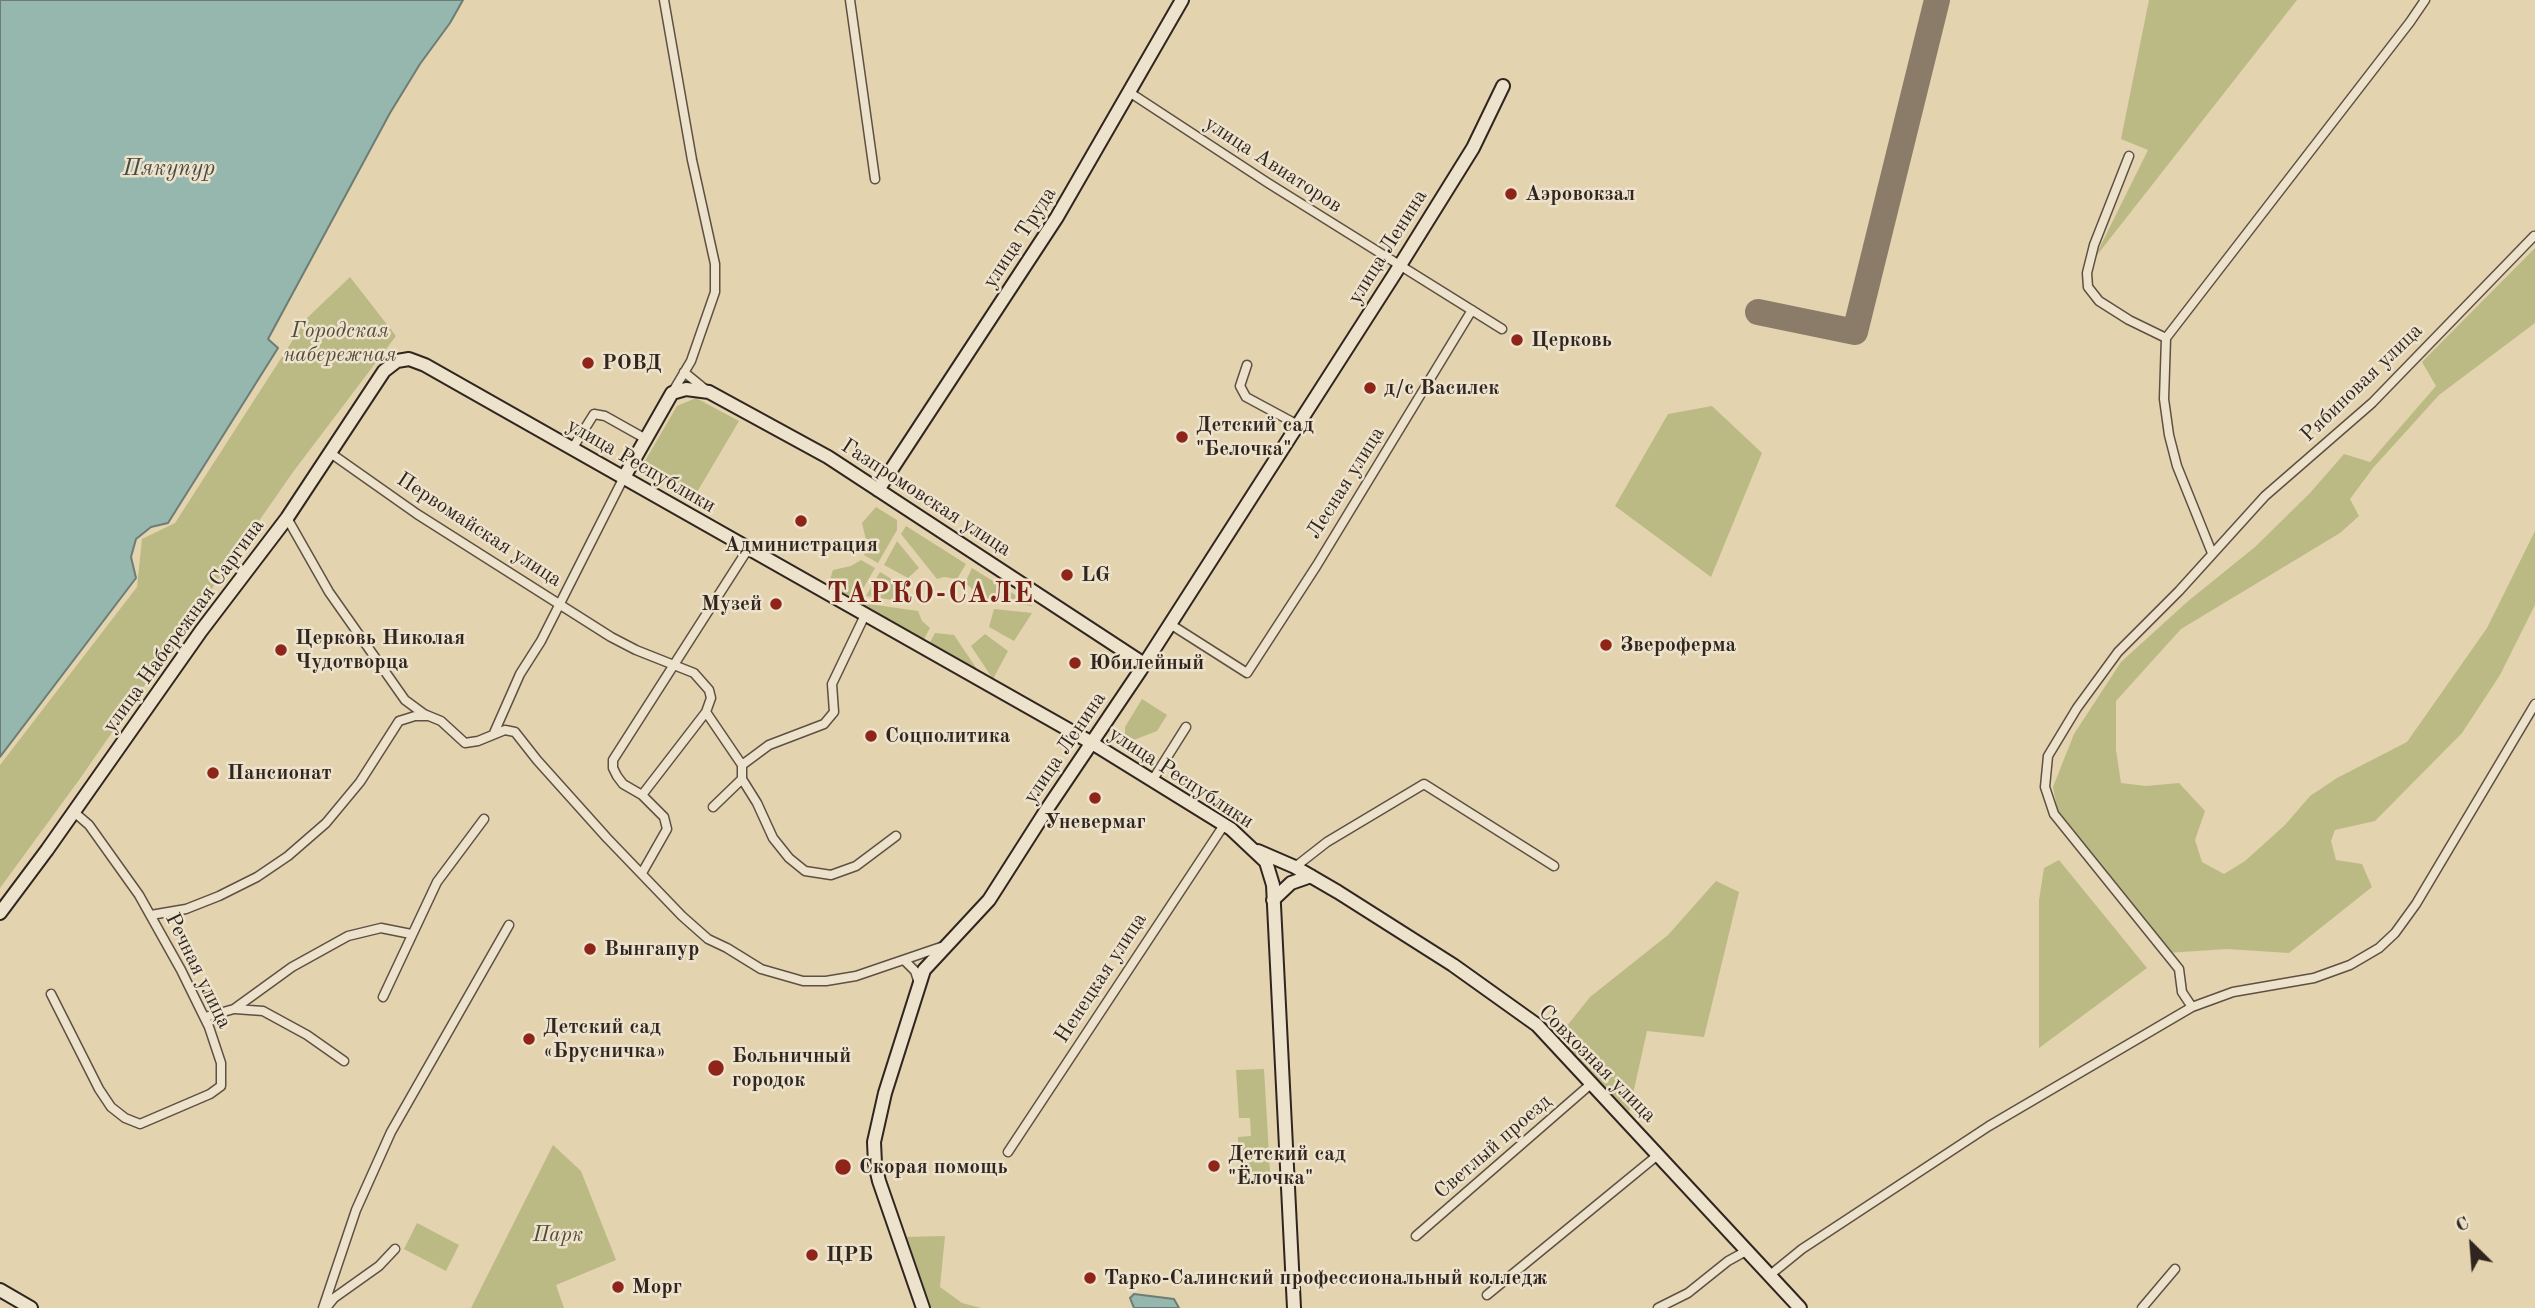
<!DOCTYPE html>
<meta charset="utf-8">
<style>
body{margin:0}
#map{position:relative;width:2535px;height:1308px;overflow:hidden;background:#e3d3af;font-family:"Old Standard TT",serif}
canvas{display:block}
.north{position:absolute;left:2437px;top:1210px;width:70px;height:70px;-webkit-text-stroke:5px #ede2cb;paint-order:stroke;rotate:335deg;font-size:19px;font-weight:700;line-height:28px;text-align:center;color:#312520}
.north::after{content:'';display:block;margin:auto;width:24px;height:32px;background:#312520;clip-path:polygon(50% 0,100% 100%,50% 72%,0 100%)}
</style>
<div id="map">
<canvas width="2535" height="1308"></canvas>
<div class="north">С</div>
</div>
<script>
const g = document.querySelector('canvas').getContext('2d');
g.lineJoin = 'round';
function paint(path, color) { g.fillStyle = color; g.fill(path, 'evenodd'); }
const poly = rows => new Path2D(rows.map(r => 'M' + r).join(''));
function trace(path, color, width, dash) { g.strokeStyle = color; g.lineWidth = width; g.lineCap = dash ? 'butt' : 'round'; g.setLineDash(dash || []); g.stroke(path); }
function drawText(font, color, halo, rows, align = 'center') {
  g.font = font + ' "Old Standard TT",serif'; g.lineWidth = 5; g.setLineDash([]); g.textBaseline = 'middle'; g.strokeStyle = halo; g.fillStyle = color; for (const [text, x, y, turn = 0] of rows) {
    g.save(); g.translate(x, y); g.rotate((+turn || 0) * Math.PI / 180); g.textAlign = isNaN(turn) ? turn : align; if (halo) g.strokeText(text, 0, 0); g.fillText(text, 0, 0); g.restore();
  }
}
const green = poly([
 [2149,0,2297,0,2094,259,2148,150,2121,139],
 [2535,248,2535,323,2439,395,2373,468,2350,499,2359,516,2340,533,2181,629,2116,701,2116,750,2121,783,2146,786,2179,783,2205,811,2195,840,2202,862,2224,874,2245,861,2285,825,2310,796,2337,778,2407,742,2487,628,2535,531,2535,605,2500,675,2462,733,2375,821,2335,830,2331,841,2336,860,2362,864,2372,887,2289,953,2227,949,2167,953,2059,817,2053,787,2074,734,2121,662,2187,602,2255,547,2310,493,2344,454,2370,462,2436,386,2422,362],
 [350,277,396,336,293,472,79,780,0,888,0,765,137,587,142,539,175,523,307,318],
 [696,398,739,421,693,499,644,473,642,466,677,406],
 [1712,406,1762,453,1711,577,1615,506,1668,414],
 [876,507,897,520,897,530,878,563,864,555,867,544,862,523],
 [906,526,966,564,957,579,944,577,937,579,901,534],
 [897,541,919,568,908,578,884,565],
 [861,560,875,568,857,599,849,602,827,589,833,570,851,566],
 [972,568,1033,606,976,599,971,588,965,583],
 [880,572,903,586,899,601,866,596],
 [862,603,918,611,922,621,930,628,922,643,860,607],
 [994,609,1032,613,1014,641,989,627],
 [935,633,954,635,983,678,928,646],
 [985,634,1008,651,993,679,971,646],
 [1142,699,1167,715,1157,731,1131,741,1125,735,1125,727],
 [2059,860,2147,968,2039,1048,2039,900,2044,868],
 [1716,881,1739,892,1704,1037,1647,1031,1629,1112,1558,1037,1590,997,1668,935],
 [1264,1069,1270,1172,1239,1173,1238,1137,1251,1136,1250,1118,1239,1118,1236,1070],
 [553,1145,581,1171,616,1260,556,1285,564,1308,471,1308],
 [417,1223,459,1245,446,1271,404,1249],
 [945,1236,940,1287,962,1303,981,1308,929,1308,930,1303,901,1237]
]);
const water = poly([
 [0,0,463,0,450,23,420,64,390,113,268,339,278,348,168,523,151,527,136,539,131,557,136,578,0,757,0,0],
 [1134,1294,1174,1299,1179,1308,1134,1308,1130,1298,1134,1294]
]);
const taxiway = poly([
 [1758,312,1855,332,1937,0]
]);
const street = poly([
 [664,0,692,160,715,264,715,292,691,361,672,393],
 [850,0,875,179],
 [1129,92,1268,183,1502,329],
 [2129,156,2094,245,2087,273,2088,287,2099,301,2129,320,2166,338],
 [1247,365,1240,386,1246,397,1298,425],
 [684,372,706,390],
 [572,449,594,414,605,416,646,439],
 [329,452,417,514,611,637,636,650,694,673,709,690,711,698,706,712],
 [287,518,329,592,405,700,424,714,441,721,465,743,478,741,505,730,515,732,537,760,607,838,682,916,708,939,727,948,761,969,803,981,826,981,856,976,941,947],
 [2212,553,2177,466,2169,435,2164,399,2166,338,2410,22,2425,0],
 [1170,624,1247,673,1317,565,1472,310],
 [494,733,520,674,541,641,623,479],
 [742,779,757,803,773,838,789,858,805,871,831,875,856,866,896,836],
 [1152,781,1186,727],
 [642,795,623,784,617,776,613,768,613,760,748,549],
 [713,807,742,779,742,765,769,745,824,724,834,712,832,684,865,615],
 [1295,867,1327,842,1424,784,1554,866],
 [642,873,667,829,664,817,642,795,706,712,742,765],
 [151,915,186,909,219,896,257,877,288,856,326,823,360,782,399,721,415,716,426,716],
 [905,961,915,971,919,983],
 [51,994,99,1089,111,1107,125,1118,140,1124,210,1094,221,1086,221,1063,209,1027,181,970,139,895,89,825,74,812],
 [383,997,437,882,484,819],
 [2192,1007,2182,992,2179,969,2054,814,2045,787,2048,756,2077,708,2118,652,2179,591,2265,496,2372,403,2534,236],
 [235,1009,263,1011,307,1035,344,1061],
 [205,1017,234,1009,292,967,348,936,381,928,411,934],
 [1008,1152,1224,825],
 [1416,1236,1592,1083],
 [1770,1275,1802,1249,1989,1126,2192,1007,2233,992,2314,978,2350,965,2379,948,2395,933,2416,904,2535,704],
 [1487,1295,1659,1154],
 [323,1308,356,1210,391,1132,509,925],
 [326,1308,334,1298,379,1266,395,1249],
 [1658,1308,1688,1293,1728,1261,1748,1250],
 [2142,1308,2175,1269]
]);
const secondary = poly([
 [623,479,672,393,686,389,709,392,828,457,1144,664],
 [878,490,1057,217,1182,0],
 [1258,851,1295,867,1338,892,1453,965,1537,1025,1800,1308],
 [1273,900,1291,883,1311,876],
 [0,913,47,850,201,631,287,518,384,371,397,361,409,359,425,365,1092,743,1231,829,1266,862,1273,885,1294,1308],
 [0,1290,31,1308],
 [923,1308,879,1181,875,1164,874,1142,885,1093,924,970,989,900,1047,809,1140,671,1394,275,1473,148,1503,86]
]);
const markers = [
 [1511,194,7,"#8f2418"],
 [1517,340,7,"#8f2418"],
 [588,363,7,"#8f2418"],
 [1370,388,7,"#8f2418"],
 [1182,437,7,"#8f2418"],
 [801,521,7,"#8f2418"],
 [1067,575,7,"#8f2418"],
 [776,604,7,"#8f2418"],
 [1606,645,7,"#8f2418"],
 [281,650,7,"#8f2418"],
 [1075,663,7,"#8f2418"],
 [871,736,7,"#8f2418"],
 [213,773,7,"#8f2418"],
 [1095,798,7,"#8f2418"],
 [590,949,7,"#8f2418"],
 [529,1039,7,"#8f2418"],
 [716,1068,9,"#8f2418"],
 [1214,1166,7,"#8f2418"],
 [843,1167,9,"#8f2418"],
 [812,1255,7,"#8f2418"],
 [1090,1278,7,"#8f2418"],
 [618,1287,7,"#8f2418"]
];
const streetNames = [
 ["улица Авиаторов",1273,165,33],
 ["улица Труда",1020,238,-57],
 ["улица Ленина",1388,247,-58],
 ["Рябиновая улица",2362,383,-44],
 ["улица Республики",641,466,30],
 ["Лесная улица",1346,483,-58],
 ["Газпромовская улица",926,498,33],
 ["Первомайская улица",479,530,33],
 ["улица Набережная Саргина",184,626,-54],
 ["улица Ленина",1065,748,-56],
 ["улица Республики",1181,778,33],
 ["Речная улица",198,971,64],
 ["Ненецкая улица",1101,978,-57],
 ["Совхозная улица",1597,1064,45],
 ["Светлый проезд",1493,1147,-41]
];
const poiNames = [
 ["Аэровокзал",1525,194],
 ["Церковь",1531,340],
 ["РОВД",602,363],
 ["д/с Василек",1384,388],
 ["Детский сад",1196,425],
 ["\"Белочка\"",1196,449],
 ["Администрация",801,545,"center"],
 ["LG",1081,575],
 ["Музей",762,604,"right"],
 ["Церковь Николая",295,638],
 ["Чудотворца",295,662],
 ["Звероферма",1620,645],
 ["Юбилейный",1089,663],
 ["Соцполитика",885,736],
 ["Пансионат",227,773],
 ["Уневермаг",1095,822,"center"],
 ["Вынгапур",604,949],
 ["Детский сад",543,1027],
 ["«Брусничка»",543,1051],
 ["Больничный",732,1056],
 ["городок",732,1080],
 ["Детский сад",1228,1154],
 ["\"Ёлочка\"",1228,1178],
 ["Скорая помощь",859,1167],
 ["ЦРБ",826,1255],
 ["Тарко-Салинский профессиональный колледж",1104,1278],
 ["Морг",632,1287]
];
const parkNames = [
 ["Городская",340,331],
 ["набережная",340,355],
 ["Парк",558,1235]
];
const waterNames = [
 ["Пякупур",169,169]
];
const districtNames = [
 ["ТАРКО-САЛЕ",931,595]
];
paint(green, '#bbba85');
paint(water, '#95b7ad');
trace(water, '#6d7d75', 2);
trace(taxiway, '#8a7c68', 26);
trace(street, '#5e5044', 11);
trace(secondary, '#312520', 16);
trace(street, '#ede2cb', 8);
trace(secondary, '#ede2cb', 12);
for (const [x, y, r, color] of markers) { const dot = new Path2D(); dot.arc(x, y, r, 0, 2 * Math.PI); g.fillStyle = color; g.fill(dot); trace(dot, '#ede2cb', 2.5); }
drawText('21px', '#312520', '#ede2cb', streetNames);
drawText('bold 21px', '#312520', '#ede2cb', poiNames, 'left');
drawText('italic 21px', '#544a39', '#ede2cb', parkNames);
drawText('italic 23px', '#4a4a43', '#ede2cb', waterNames);
g.letterSpacing = '2px';
drawText('bold 28px', '#7a1f14', '#ede2cb', districtNames);
g.letterSpacing = '0px';
</script>
